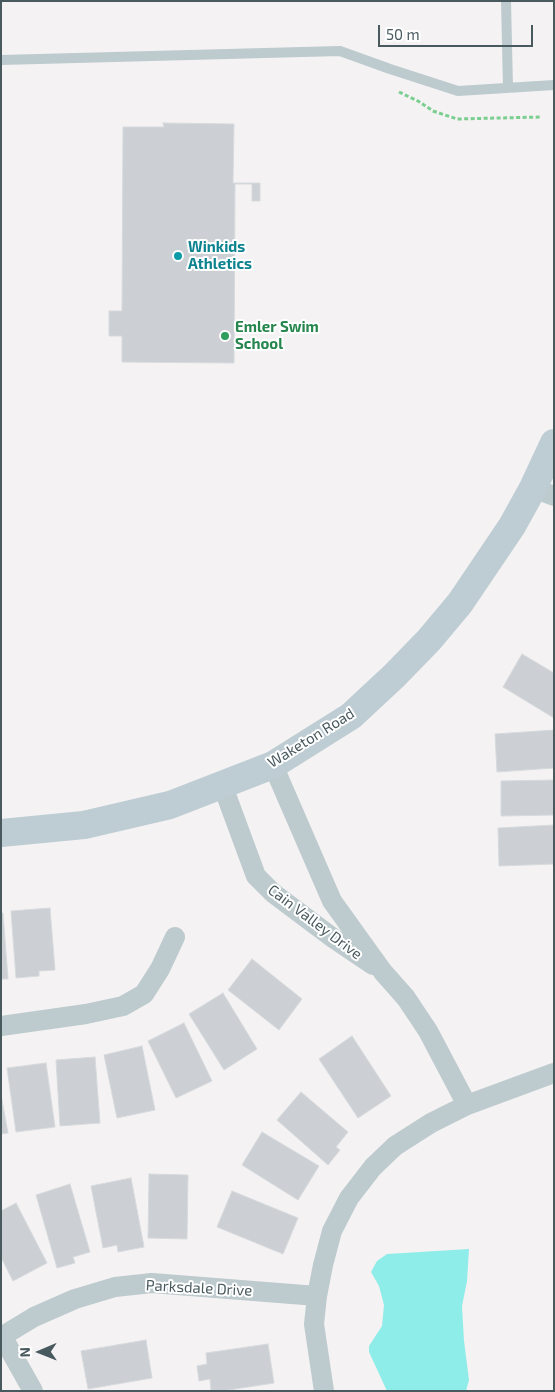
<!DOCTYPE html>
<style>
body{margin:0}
#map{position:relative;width:555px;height:1392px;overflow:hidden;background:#f4f2f2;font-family:"Exo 2",sans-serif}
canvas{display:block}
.frame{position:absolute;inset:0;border:2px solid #495a5f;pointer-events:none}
.north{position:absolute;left:15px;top:1327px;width:50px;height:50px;-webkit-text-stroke:4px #fff;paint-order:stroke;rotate:269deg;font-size:14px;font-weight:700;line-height:20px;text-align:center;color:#495a5f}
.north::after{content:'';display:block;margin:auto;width:18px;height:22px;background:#495a5f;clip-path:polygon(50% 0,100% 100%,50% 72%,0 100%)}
.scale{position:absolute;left:378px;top:25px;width:155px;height:22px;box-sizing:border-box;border:2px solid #495a5f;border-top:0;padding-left:6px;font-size:15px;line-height:18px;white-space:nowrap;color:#495a5f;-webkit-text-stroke:4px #fff;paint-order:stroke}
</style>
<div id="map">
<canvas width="555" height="1392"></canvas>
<div class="frame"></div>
<div class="north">N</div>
<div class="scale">50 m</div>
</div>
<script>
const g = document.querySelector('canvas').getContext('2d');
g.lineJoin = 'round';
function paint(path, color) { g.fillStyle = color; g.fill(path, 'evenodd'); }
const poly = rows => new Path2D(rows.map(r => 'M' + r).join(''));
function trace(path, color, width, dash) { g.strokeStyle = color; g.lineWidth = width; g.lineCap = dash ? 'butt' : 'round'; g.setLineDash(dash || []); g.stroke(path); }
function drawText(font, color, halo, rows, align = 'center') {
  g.font = font + ' "Exo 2",sans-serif'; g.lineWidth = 4; g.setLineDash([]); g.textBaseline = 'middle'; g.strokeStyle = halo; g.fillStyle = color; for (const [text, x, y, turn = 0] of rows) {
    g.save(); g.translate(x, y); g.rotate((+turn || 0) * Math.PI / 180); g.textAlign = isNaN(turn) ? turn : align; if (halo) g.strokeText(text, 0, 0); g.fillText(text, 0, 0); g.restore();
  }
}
const water = poly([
 [469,1249,467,1281,462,1306,464,1341,469,1380,466,1391,387,1391,369,1352,369,1346,382,1326,384,1305,379,1286,371,1272,377,1261,387,1254]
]);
const building = poly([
 [163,123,234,124,233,183,260,183,260,201,252,201,252,184,235,184,234,363,122,362,122,336,109,336,109,311,122,311,123,127,164,127,163,123],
 [522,654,554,673,554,718,503,687,522,654],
 [554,730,554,768,497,772,495,734,554,730],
 [554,780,554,815,501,816,501,781,554,780],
 [554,825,554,864,499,866,498,828,554,825],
 [50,908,55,970,39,971,39,976,16,978,11,911,50,908],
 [1,913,3,913,8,979,1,979,1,913],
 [252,959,302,999,279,1030,228,990,252,959],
 [223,993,257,1049,224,1070,189,1014,223,993],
 [184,1023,212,1081,176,1098,148,1041,184,1023],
 [352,1036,391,1096,358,1118,319,1059,352,1036],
 [142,1046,155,1110,117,1118,104,1055,142,1046],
 [95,1057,100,1123,60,1126,56,1060,95,1057],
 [46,1063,55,1127,16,1132,7,1068,46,1063],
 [301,1092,348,1132,336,1147,340,1150,328,1165,277,1120,301,1092],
 [1,1095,8,1133,1,1134,1,1095],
 [262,1132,319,1166,298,1200,242,1165,262,1132],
 [149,1174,188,1175,187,1239,148,1238,149,1174],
 [131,1178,144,1247,118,1252,117,1245,103,1248,91,1186,131,1178],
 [70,1184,90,1252,73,1257,75,1263,57,1268,36,1195,70,1184],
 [232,1191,298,1218,283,1254,217,1227,232,1191],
 [16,1203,47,1263,13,1281,1,1257,1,1211,16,1203],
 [146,1340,152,1378,88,1389,81,1351,146,1340],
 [268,1344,274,1383,222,1391,211,1391,210,1379,199,1381,197,1366,207,1364,206,1353,268,1344]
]);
const path = poly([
 [399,92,418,101,433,111,457,119,541,117]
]);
const lane = poly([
 [506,1,508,88],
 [1,60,340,51,390,69,458,91,554,85]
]);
const street = poly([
 [533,488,554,496],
 [273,765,332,901,383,972,406,998,428,1031,467,1105],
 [222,784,256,876,273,893,333,938,373,965],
 [1,1026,86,1014,123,1006,144,994,160,969,175,937],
 [2,1336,33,1391],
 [1,1337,34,1317,75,1299,115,1287,152,1283,317,1296],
 [324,1391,314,1324,317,1296,323,1265,332,1231,349,1198,373,1167,395,1146,431,1123,467,1105,554,1073]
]);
const secondary = poly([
 [1,833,84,825,170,805,273,765,351,716,394,676,429,640,460,603,512,526,533,488,554,443]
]);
const markers = [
 [178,256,5,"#0f9aa8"],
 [225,336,5,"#2e9e5b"]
];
const cultureNames = [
 ["Winkids",188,247],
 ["Athletics",188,264]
];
const leisureNames = [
 ["Emler Swim",235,327],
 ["School",235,344]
];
const streetNames = [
 ["Waketon Road",311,738,-32],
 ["Cain Valley Drive",315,922,37],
 ["Parksdale Drive",199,1288,3]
];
paint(water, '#8fede9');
paint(building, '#ccd0d4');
trace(building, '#d6dadd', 1);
trace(path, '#79ce90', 3, [4, 2.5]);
trace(lane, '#bdcace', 10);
trace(street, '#bdcace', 20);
trace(secondary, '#becdd3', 28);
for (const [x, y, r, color] of markers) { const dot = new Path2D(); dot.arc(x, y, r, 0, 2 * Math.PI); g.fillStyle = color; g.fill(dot); trace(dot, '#fff', 2); }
drawText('bold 15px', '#0d838f', '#fff', cultureNames, 'left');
drawText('bold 15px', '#27864d', '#fff', leisureNames, 'left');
drawText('15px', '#495a5f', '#fff', streetNames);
</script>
